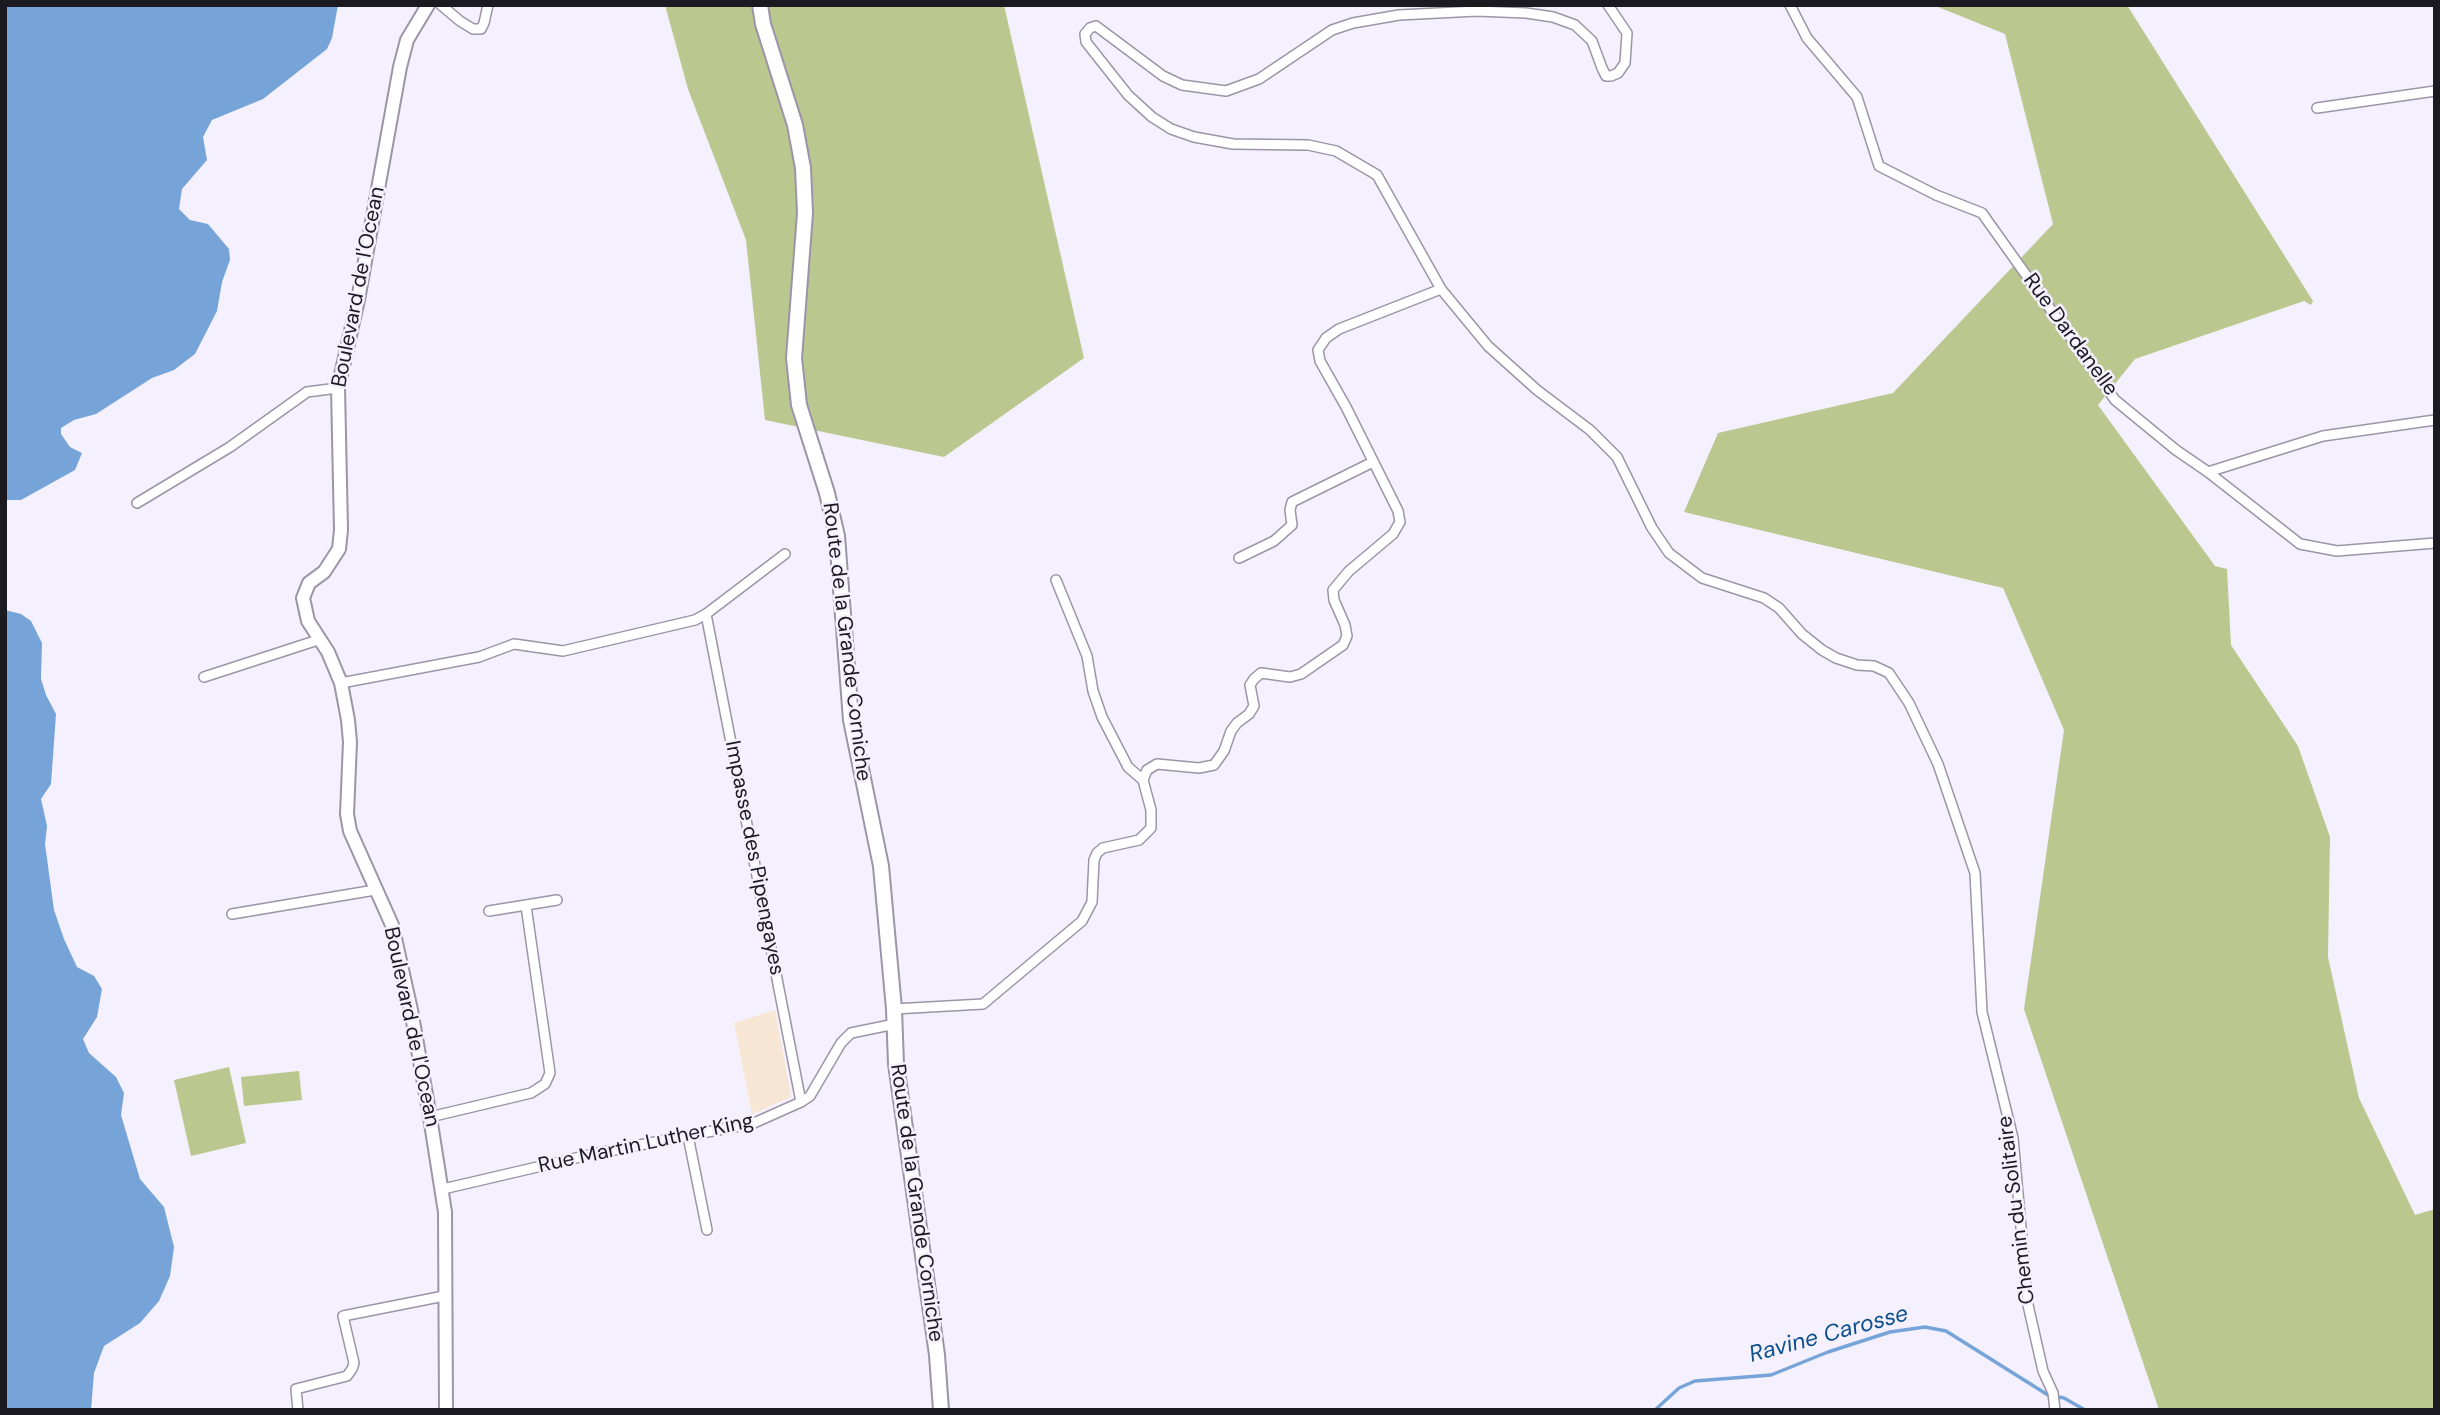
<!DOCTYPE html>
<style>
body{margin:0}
#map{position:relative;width:2440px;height:1415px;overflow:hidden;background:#f5f0fd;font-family:"DM Sans",sans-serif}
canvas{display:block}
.frame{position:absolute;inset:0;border:7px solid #1c1a21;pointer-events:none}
</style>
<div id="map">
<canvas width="2440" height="1415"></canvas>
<div class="frame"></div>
</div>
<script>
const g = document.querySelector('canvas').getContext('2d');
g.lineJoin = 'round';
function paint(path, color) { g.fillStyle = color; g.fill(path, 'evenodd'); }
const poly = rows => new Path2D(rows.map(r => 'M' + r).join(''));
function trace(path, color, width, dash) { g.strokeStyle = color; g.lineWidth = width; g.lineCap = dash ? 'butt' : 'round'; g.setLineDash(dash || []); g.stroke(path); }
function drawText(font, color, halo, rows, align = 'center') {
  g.font = font + ' "DM Sans",sans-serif'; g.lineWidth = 5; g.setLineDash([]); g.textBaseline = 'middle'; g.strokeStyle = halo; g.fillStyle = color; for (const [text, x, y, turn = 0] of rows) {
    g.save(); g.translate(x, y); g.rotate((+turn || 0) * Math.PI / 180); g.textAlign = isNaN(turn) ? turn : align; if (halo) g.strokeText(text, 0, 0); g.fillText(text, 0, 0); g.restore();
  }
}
const education = poly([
 [775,1010,791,1097,752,1114,734,1023]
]);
const green = poly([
 [665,5,1004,5,1084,358,944,457,765,420,746,240,688,89],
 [1933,5,2127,5,2313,301,2311,305,2304,301,2135,359,2098,405,2215,566,2227,569,2231,645,2298,746,2330,837,2328,957,2359,1098,2415,1215,2435,1209,2435,1410,2159,1410,2024,1009,2064,730,2003,588,1684,512,1718,433,1893,393,2053,224,2005,34],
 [229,1067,246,1143,191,1156,174,1080],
 [299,1071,302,1100,244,1106,241,1077]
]);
const water = poly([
 [5,5,338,5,332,38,327,49,263,99,212,120,203,137,207,160,182,189,179,209,190,220,208,224,229,249,230,260,222,282,217,311,195,354,174,370,152,378,96,414,74,420,61,428,61,434,70,447,82,453,75,470,21,500,5,500],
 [5,610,21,614,31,621,42,643,41,679,46,695,56,714,51,784,41,799,47,826,45,844,54,910,64,939,77,967,94,976,102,989,97,1017,83,1039,89,1053,116,1077,124,1093,121,1115,140,1179,164,1207,174,1247,170,1276,159,1301,140,1323,104,1346,94,1373,91,1410,5,1410]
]);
const stream = poly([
 [1655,1410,1679,1388,1695,1381,1771,1375,1828,1352,1890,1332,1925,1327,1946,1331,2048,1395,2064,1398,2085,1410]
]);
const street = poly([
 [441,5,460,21,473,29,481,29,484,23,488,5],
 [1608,5,1627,33,1625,63,1618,73,1611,76,1606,76,1602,68,1592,41,1575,25,1553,17,1526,13,1477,11,1399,15,1353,23,1332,30,1259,79,1226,91,1182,85,1163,76,1096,26,1090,28,1085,34,1086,42,1128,95,1152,117,1171,129,1194,137,1233,144,1308,145,1336,151,1377,175,1441,289,1488,346,1537,390,1590,430,1617,457,1652,528,1669,553,1702,578,1764,598,1779,608,1802,634,1822,650,1836,658,1857,665,1874,666,1889,673,1909,703,1938,764,1975,873,1982,1012,2013,1138,2028,1305,2043,1371,2053,1393,2055,1410],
 [1790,5,1807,38,1857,97,1879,166,1936,195,1982,213,2115,400,2176,450,2208,472,2300,544,2337,551,2435,543],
 [2317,108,2435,91],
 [2208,472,2323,436,2435,420],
 [137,503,230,447,307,392,338,388],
 [1239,558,1274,541,1292,525,1290,510,1292,502,1373,462],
 [1056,580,1087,656,1093,691,1102,717,1128,767,1143,780],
 [706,614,801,1102],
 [204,677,321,639],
 [341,683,479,657,514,644,563,651,695,620,706,614,785,554],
 [489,911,557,900],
 [232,914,375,890],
 [894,1009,983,1004,1082,921,1092,902,1094,860,1097,853,1103,848,1139,840,1151,828,1151,810,1143,780,1147,770,1157,764,1199,768,1214,765,1224,751,1231,731,1237,723,1249,714,1254,706,1250,685,1254,679,1261,673,1290,677,1301,674,1343,645,1347,636,1345,625,1334,600,1333,590,1349,571,1393,534,1400,522,1398,511,1346,407,1320,361,1318,350,1326,338,1339,329,1441,289],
 [430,1117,531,1093,545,1084,550,1073,526,906],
 [688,1136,707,1230],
 [443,1189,593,1154,754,1123,801,1102,810,1096,841,1043,851,1033,895,1024],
 [298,1410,296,1389,347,1376,352,1369,354,1363,343,1316,444,1296]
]);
const secondary = poly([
 [428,5,407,40,400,67,358,300,338,388,341,530,339,549,324,572,309,583,303,598,308,621,328,652,341,683,348,720,350,742,347,814,350,831,392,925,411,1010,430,1117,445,1212,446,1410]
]);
const primary = poly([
 [760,5,763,24,795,125,803,168,805,213,794,358,799,405,827,493,837,536,851,720,881,866,894,1009,896,1064,937,1355,941,1410]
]);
const streetNames = [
 ["Boulevard de l'Ocean",359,287,-79],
 ["Rue Dardanelle",2070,335,54],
 ["Route de la Grande Corniche",846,642,83],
 ["Impasse des Pipengayes",754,858,79],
 ["Boulevard de l'Ocean",411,1027,78],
 ["Rue Martin Luther King",646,1144,-12],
 ["Route de la Grande Corniche",916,1203,82],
 ["Chemin du Solitaire",2017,1210,-97]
];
const waterNames = [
 ["Ravine Carosse",1829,1335,-15]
];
paint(education, '#f7e6d4');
paint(green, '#bac88f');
paint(water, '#77a4d8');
trace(stream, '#77a4d8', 3.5);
trace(street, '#9c94a7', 12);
trace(secondary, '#9c94a7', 16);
trace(primary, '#9c94a7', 18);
trace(street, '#fff', 9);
trace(secondary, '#fff', 12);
trace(primary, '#fff', 14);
drawText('21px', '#1c1a21', '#f5f0fd', streetNames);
drawText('italic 23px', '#0d508e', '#f5f0fd', waterNames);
</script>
